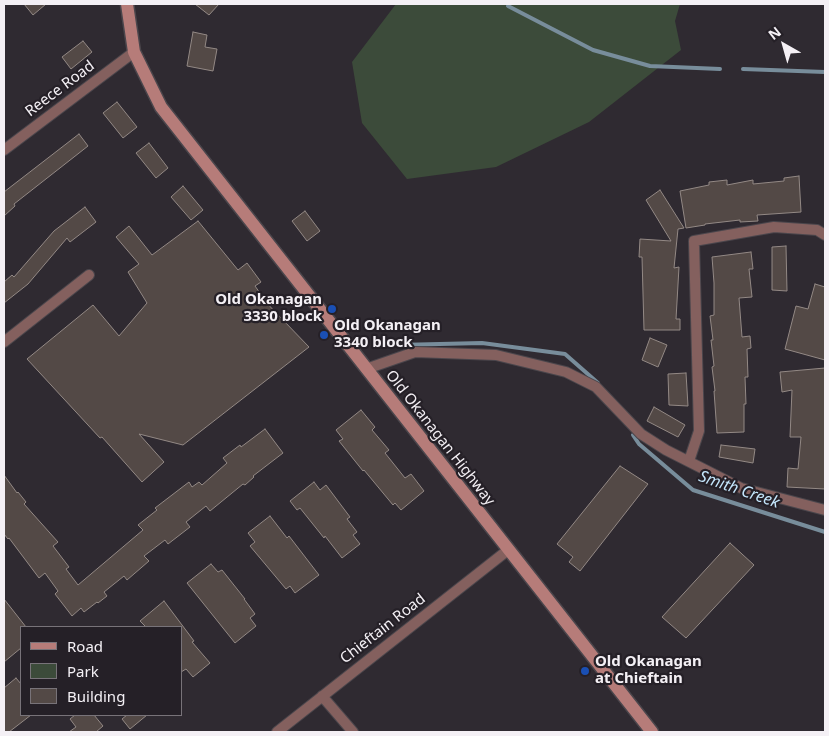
<!DOCTYPE html>
<style>
body{margin:0}
#map{position:relative;width:829px;height:736px;overflow:hidden;background:#2f2a31;font-family:"Noto Sans",sans-serif}
canvas{display:block}
.frame{position:absolute;inset:0;border:5px solid #f4f0f5;pointer-events:none}
.legend{position:absolute;left:20px;top:626px;width:162px;height:90px;box-sizing:border-box;background:#252027;border:1px solid #787379;margin:0;padding:6px 9px;list-style:none;font-size:15px;color:#f4f0f5}
.legend li{display:flex;align-items:center;gap:10px;height:25px}
.legend b{width:25px;border:1px solid #787379}
.north{position:absolute;left:759px;top:20px;width:50px;height:50px;-webkit-text-stroke:4px #252027;paint-order:stroke;rotate:322deg;font-size:14px;font-weight:700;line-height:20px;text-align:center;color:#f4f0f5}
.north::after{content:'';display:block;margin:auto;width:18px;height:22px;background:#f4f0f5;clip-path:polygon(50% 0,100% 100%,50% 72%,0 100%)}
</style>
<div id="map">
<canvas width="829" height="736"></canvas>
<div class="frame"></div>
<ul class="legend">
<li><b style="height:6px;background:#b67c79"></b>Road</li>
<li><b style="height:14px;background:#3c4b3a"></b>Park</li>
<li><b style="height:14px;background:#534946"></b>Building</li>
</ul>
<div class="north">N</div>
</div>
<script>
const g = document.querySelector('canvas').getContext('2d');
g.lineJoin = 'round';
function paint(path, color) { g.fillStyle = color; g.fill(path, 'evenodd'); }
const poly = rows => new Path2D(rows.map(r => 'M' + r).join(''));
function trace(path, color, width, dash) { g.strokeStyle = color; g.lineWidth = width; g.lineCap = dash ? 'butt' : 'round'; g.setLineDash(dash || []); g.stroke(path); }
function drawText(font, color, halo, rows, align = 'center') {
  g.font = font + ' "Noto Sans",sans-serif'; g.lineWidth = 4.5; g.setLineDash([]); g.textBaseline = 'middle'; g.strokeStyle = halo; g.fillStyle = color; for (const [text, x, y, turn = 0] of rows) {
    g.save(); g.translate(x, y); g.rotate((+turn || 0) * Math.PI / 180); g.textAlign = isNaN(turn) ? turn : align; if (halo) g.strokeText(text, 0, 0); g.fillText(text, 0, 0); g.restore();
  }
}
const green = poly([
 [396,4,680,4,675,21,681,50,589,122,496,167,407,179,362,123,352,62]
]);
const stream = poly([
 [508,6,593,50,650,66,720,69],
 [743,69,825,72],
 [397,345,482,343,565,354,598,383],
 [633,435,639,444,693,490,825,532]
]);
const building = poly([
 [24,4,46,4,33,15,24,4],
 [195,4,219,4,209,15,195,4],
 [193,32,207,35,205,47,217,49,213,71,187,66,193,32],
 [83,41,92,52,71,69,62,57,83,41],
 [117,102,137,127,123,138,103,113,117,102],
 [79,134,88,146,14,204,15,206,4,216,4,192,79,134],
 [149,143,168,168,156,178,136,153,149,143],
 [799,176,801,212,757,215,758,221,740,222,740,220,705,224,705,225,686,228,680,191,709,185,709,182,727,180,727,185,753,180,753,184,784,181,784,178,799,176],
 [183,186,203,210,191,220,171,197,183,186],
 [660,190,684,228,678,229,674,268,679,267,676,319,680,319,680,330,644,330,642,257,639,257,640,239,671,241,646,200,660,190],
 [85,207,96,222,70,242,67,238,28,284,4,303,4,282,12,275,14,277,54,231,85,207],
 [305,211,320,231,307,241,292,221,305,211],
 [198,221,238,270,247,263,261,282,255,286,260,293,258,294,309,347,183,445,139,434,164,462,142,482,102,437,100,438,27,359,93,305,119,336,147,303,128,272,139,264,116,237,129,226,152,255,198,221],
 [786,246,787,291,772,290,772,247,786,246],
 [751,252,753,269,749,269,752,297,739,298,742,337,750,336,751,348,747,349,748,377,745,377,746,404,744,404,744,432,717,433,714,391,715,391,712,367,714,366,711,340,713,340,710,316,714,315,714,283,712,257,751,252],
 [815,284,825,287,825,360,785,349,796,306,808,309,815,284],
 [650,338,667,345,658,367,642,360,650,338],
 [825,368,825,489,787,487,788,468,798,469,801,437,790,437,792,390,782,392,780,372,825,368],
 [686,373,688,406,669,405,668,374,686,373],
 [654,407,685,425,678,437,647,421,654,407],
 [361,410,375,427,372,430,389,450,385,453,405,478,411,474,424,491,401,510,395,503,393,505,364,470,363,471,339,441,343,439,336,430,361,410],
 [265,429,283,453,253,476,254,477,245,485,243,484,210,511,206,506,186,522,190,527,168,544,165,540,144,556,149,561,127,580,124,576,104,592,107,596,98,603,97,602,84,612,81,608,72,616,55,594,58,591,45,573,39,578,9,538,8,539,4,534,4,475,17,493,18,492,26,502,24,504,58,542,53,546,69,567,66,569,78,585,143,530,138,525,157,510,155,508,189,482,192,487,199,482,202,485,227,463,223,458,240,445,241,447,265,429],
 [721,445,755,449,753,463,719,457,721,445],
 [620,466,648,484,580,571,569,562,573,557,557,544,620,466],
 [314,482,320,490,326,485,350,517,347,519,357,532,353,535,360,544,342,558,325,536,324,538,300,508,297,510,290,501,314,482],
 [270,516,287,538,289,536,319,575,295,593,290,586,286,589,250,546,255,542,248,533,270,516],
 [730,543,754,565,686,638,662,617,730,543],
 [211,564,218,572,222,570,245,599,244,599,255,614,250,618,256,626,235,643,187,583,211,564],
 [4,599,26,627,21,627,21,648,4,662,4,599],
 [164,601,194,641,192,642,210,663,193,677,186,669,181,672,181,627,146,627,140,621,164,601],
 [16,678,21,684,21,715,31,715,9,732,4,732,4,688,16,678],
 [75,715,94,715,103,726,96,732,69,732,76,727,70,719,75,715],
 [127,715,147,715,130,729,122,719,127,715]
]);
const minor = poly([
 [4,150,134,52],
 [4,342,89,275],
 [366,369,415,352,496,355,566,372,596,387,641,434,666,450,741,488,825,510],
 [689,461,699,431,694,241,774,227,817,230,825,235],
 [322,696,353,732],
 [277,732,508,550]
]);
const secondary = poly([
 [127,4,134,52,161,107,652,732]
]);
const markers = [
 [332,309,5,"#1a4fb4"],
 [324,335,5,"#1a4fb4"],
 [585,671,5,"#1a4fb4"]
];
const streetNames = [
 ["Reece Road",60,89,-37],
 ["Old Okanagan Highway",440,438,52],
 ["Chieftain Road",383,629,-38]
];
const poiNames = [
 ["Old Okanagan",322,300,"right"],
 ["3330 block",322,317,"right"],
 ["Old Okanagan",334,326],
 ["3340 block",334,343],
 ["Old Okanagan",595,662],
 ["at Chieftain",595,679]
];
const waterNames = [
 ["Smith Creek",739,490,19]
];
paint(green, '#3c4b3a');
trace(stream, '#788d9b', 4);
paint(building, '#534946');
trace(building, '#938985', 1);
trace(minor, '#4b464c', 12);
trace(secondary, '#4b464c', 15);
trace(minor, '#84605e', 10);
trace(secondary, '#b67c79', 12);
for (const [x, y, r, color] of markers) { const dot = new Path2D(); dot.arc(x, y, r, 0, 2 * Math.PI); g.fillStyle = color; g.fill(dot); trace(dot, '#252027', 2); }
drawText('15px', '#f4f0f5', '#252027', streetNames);
drawText('bold 15px', '#f4f0f5', '#252027', poiNames, 'left');
drawText('italic 16px', '#c4e6fc', '#252027', waterNames);
</script>
